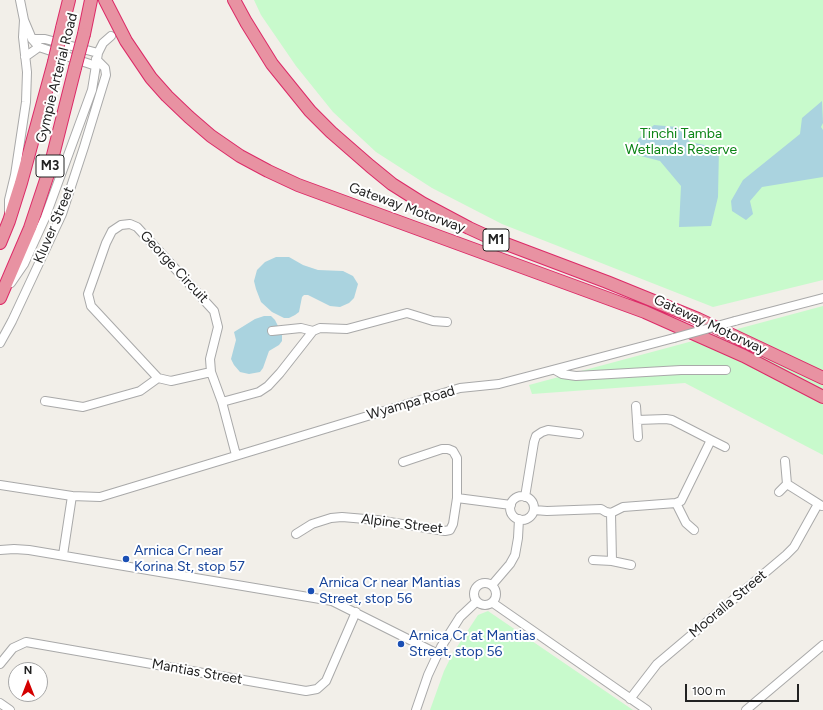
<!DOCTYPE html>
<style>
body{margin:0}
#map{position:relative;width:823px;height:710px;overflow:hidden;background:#f2efe9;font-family:Figtree,sans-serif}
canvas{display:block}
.north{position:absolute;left:8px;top:662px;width:40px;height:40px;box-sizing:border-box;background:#fff;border:1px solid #a7a7a7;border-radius:50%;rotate:0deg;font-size:11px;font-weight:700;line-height:16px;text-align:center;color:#222}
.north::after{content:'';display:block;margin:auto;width:14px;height:18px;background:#d40000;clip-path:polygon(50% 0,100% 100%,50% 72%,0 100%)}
.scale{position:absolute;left:685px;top:684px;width:114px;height:18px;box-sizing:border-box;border:2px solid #222;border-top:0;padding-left:5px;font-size:12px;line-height:14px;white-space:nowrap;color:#222;-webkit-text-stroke:3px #fff;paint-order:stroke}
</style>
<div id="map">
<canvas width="823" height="710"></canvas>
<div class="north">N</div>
<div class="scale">100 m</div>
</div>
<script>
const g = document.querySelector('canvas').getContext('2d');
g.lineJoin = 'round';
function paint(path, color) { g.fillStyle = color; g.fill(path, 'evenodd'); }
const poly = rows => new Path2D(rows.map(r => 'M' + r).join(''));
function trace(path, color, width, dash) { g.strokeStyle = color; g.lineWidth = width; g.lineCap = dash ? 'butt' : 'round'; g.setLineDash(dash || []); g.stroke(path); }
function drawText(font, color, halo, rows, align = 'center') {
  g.font = font + ' Figtree,sans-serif'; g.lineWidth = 4; g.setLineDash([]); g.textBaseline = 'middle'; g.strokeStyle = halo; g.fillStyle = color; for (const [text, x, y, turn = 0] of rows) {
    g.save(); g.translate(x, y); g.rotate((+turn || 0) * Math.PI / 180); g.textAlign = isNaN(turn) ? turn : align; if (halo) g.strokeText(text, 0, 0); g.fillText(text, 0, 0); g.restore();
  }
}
const park = poly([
 [254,0,823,0,823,280,713,307,502,224,432,188,376,152,333,112,296,66,261,15],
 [823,306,823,455,685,383,532,394,529,385],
 [488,611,633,710,430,710,444,671,453,653,478,615]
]);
const water = poly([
 [822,101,823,123,821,127,823,130,823,177,762,187,750,201,753,214,746,220,732,211,731,201,743,180,800,134,802,118],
 [654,125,677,127,690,142,719,148,718,197,711,226,679,227,681,186,660,161,637,155,638,139],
 [276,257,289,257,303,265,318,270,343,271,353,276,358,284,354,298,349,303,340,307,330,306,308,295,304,295,302,297,299,312,295,315,289,318,284,318,272,312,261,302,256,289,254,281,257,270,265,262],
 [264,316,271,316,275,320,282,334,282,341,279,345,269,351,263,368,260,372,249,374,240,372,234,365,231,359,236,340,234,332,255,319]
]);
const minor = poly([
 [20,0,24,20,32,39,39,47,96,66],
 [32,39,45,39,98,53],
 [25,57,39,47],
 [9,213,9,200,15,175,26,102,27,72,23,37,24,20],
 [11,283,24,264,45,218,92,90,98,53,103,43,111,36],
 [735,321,823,298],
 [272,331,301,328,313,331],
 [0,343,12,321,62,214,84,147,106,75,105,68,96,59],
 [555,370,562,374,576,376,681,370,726,370],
 [211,372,210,359,218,327,214,311,137,227,130,224,121,225,112,231,106,243,88,294,91,306,158,378,171,381,211,372,222,402,236,455],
 [45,401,83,407,140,391,158,378],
 [222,402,259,392,268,386,280,373,313,331,320,328,347,329,407,313,433,321,447,322],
 [636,406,638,437],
 [711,440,725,447],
 [785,461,787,484,822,506],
 [403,462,442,449,448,449,453,451,457,458,457,498],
 [0,485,72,496,100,497,460,388,499,384,674,338],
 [779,492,787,484],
 '510 508a12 12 0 1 1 24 0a12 12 0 1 1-24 0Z',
 [525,497,534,442,536,436,542,432,548,430,579,434],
 [676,503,686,523,694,530],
 [534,510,547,511,601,509,606,512,611,513,623,507,676,503,681,501,711,440,672,420,666,419,637,420],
 [611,513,612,561,631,565],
 [296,534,312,524,331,518,342,517,377,520,445,531,450,530,453,524,457,498,511,505],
 [0,550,14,549,29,550,332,601,438,654],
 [63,555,72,496],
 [593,560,612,561],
 '474 594a11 11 0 1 1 22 0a11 11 0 1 1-22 0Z',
 [492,585,510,564,515,555,518,538,519,519],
 [493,603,647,710],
 [0,664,13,648,26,642,306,691,317,689,326,681,356,612],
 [630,699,657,664,786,555,794,547,818,504],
 [0,703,10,710],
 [416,710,428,675,441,647,460,617,476,602],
 [746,710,823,645]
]);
const highway = poly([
 [105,0,126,41,151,78,167,96,189,117,211,136,240,156,268,171,298,185,645,312,744,356,823,397],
 [234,0,246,22,272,64,310,111,331,132,370,166,392,184,422,203,469,228,493,239,607,282,698,319,823,378],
 [62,28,69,0],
 [84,34,91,0],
 [0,243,9,221,21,183,54,62],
 [0,298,30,228,49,171,75,68]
]);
const minorBridge = poly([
 [674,338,735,321]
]);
const highwayBridge = poly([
 [54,62,62,28],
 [75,68,84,34]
]);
const markers = [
 [126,559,4,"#1a4fb4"],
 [311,591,4,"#1a4fb4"],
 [401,644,4,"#1a4fb4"]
];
const shields = [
 [50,166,28],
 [496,240,26]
];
const shieldNames = [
 ["M3",50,166],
 ["M1",496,240]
];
const streetNames = [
 ["Gympie Arterial Road",57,78,-76],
 ["Gateway Motorway",407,208,20],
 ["Kluver Street",54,225,-67],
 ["George Circuit",174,267,47],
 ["Gateway Motorway",710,325,25],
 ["Wyampa Road",411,403,-16],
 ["Alpine Street",402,524,7],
 ["Mooralla Street",728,604,-40],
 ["Mantias Street",197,672,10]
];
const parkNames = [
 ["Tinchi Tamba",681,134],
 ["Wetlands Reserve",681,150]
];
const transitNames = [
 ["Arnica Cr near",134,551],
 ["Korina St, stop 57",134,567],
 ["Arnica Cr near Mantias",319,583],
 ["Street, stop 56",319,599],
 ["Arnica Cr at Mantias",409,636],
 ["Street, stop 56",409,652]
];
paint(park, '#c8facc');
paint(water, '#aad3df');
trace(minor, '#a9a9a9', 10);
trace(highway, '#dc2a67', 14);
trace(minor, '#fff', 8);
trace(highway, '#e892a2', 12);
trace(minorBridge, '#a9a9a9', 10, []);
trace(highwayBridge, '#dc2a67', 14, []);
trace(minorBridge, '#fff', 8);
trace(highwayBridge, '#e892a2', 12);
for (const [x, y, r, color] of markers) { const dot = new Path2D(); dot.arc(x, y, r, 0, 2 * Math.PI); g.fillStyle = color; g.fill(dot); trace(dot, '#fff', 1.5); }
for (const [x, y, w] of shields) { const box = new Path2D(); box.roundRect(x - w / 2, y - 11, w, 22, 3); g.fillStyle = '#fff'; g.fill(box); trace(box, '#222', 1); }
drawText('bold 13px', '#222', null, shieldNames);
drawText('14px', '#222', '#fff', streetNames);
drawText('14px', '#0c8416', '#fff', parkNames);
drawText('14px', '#164399', '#fff', transitNames, 'left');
</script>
